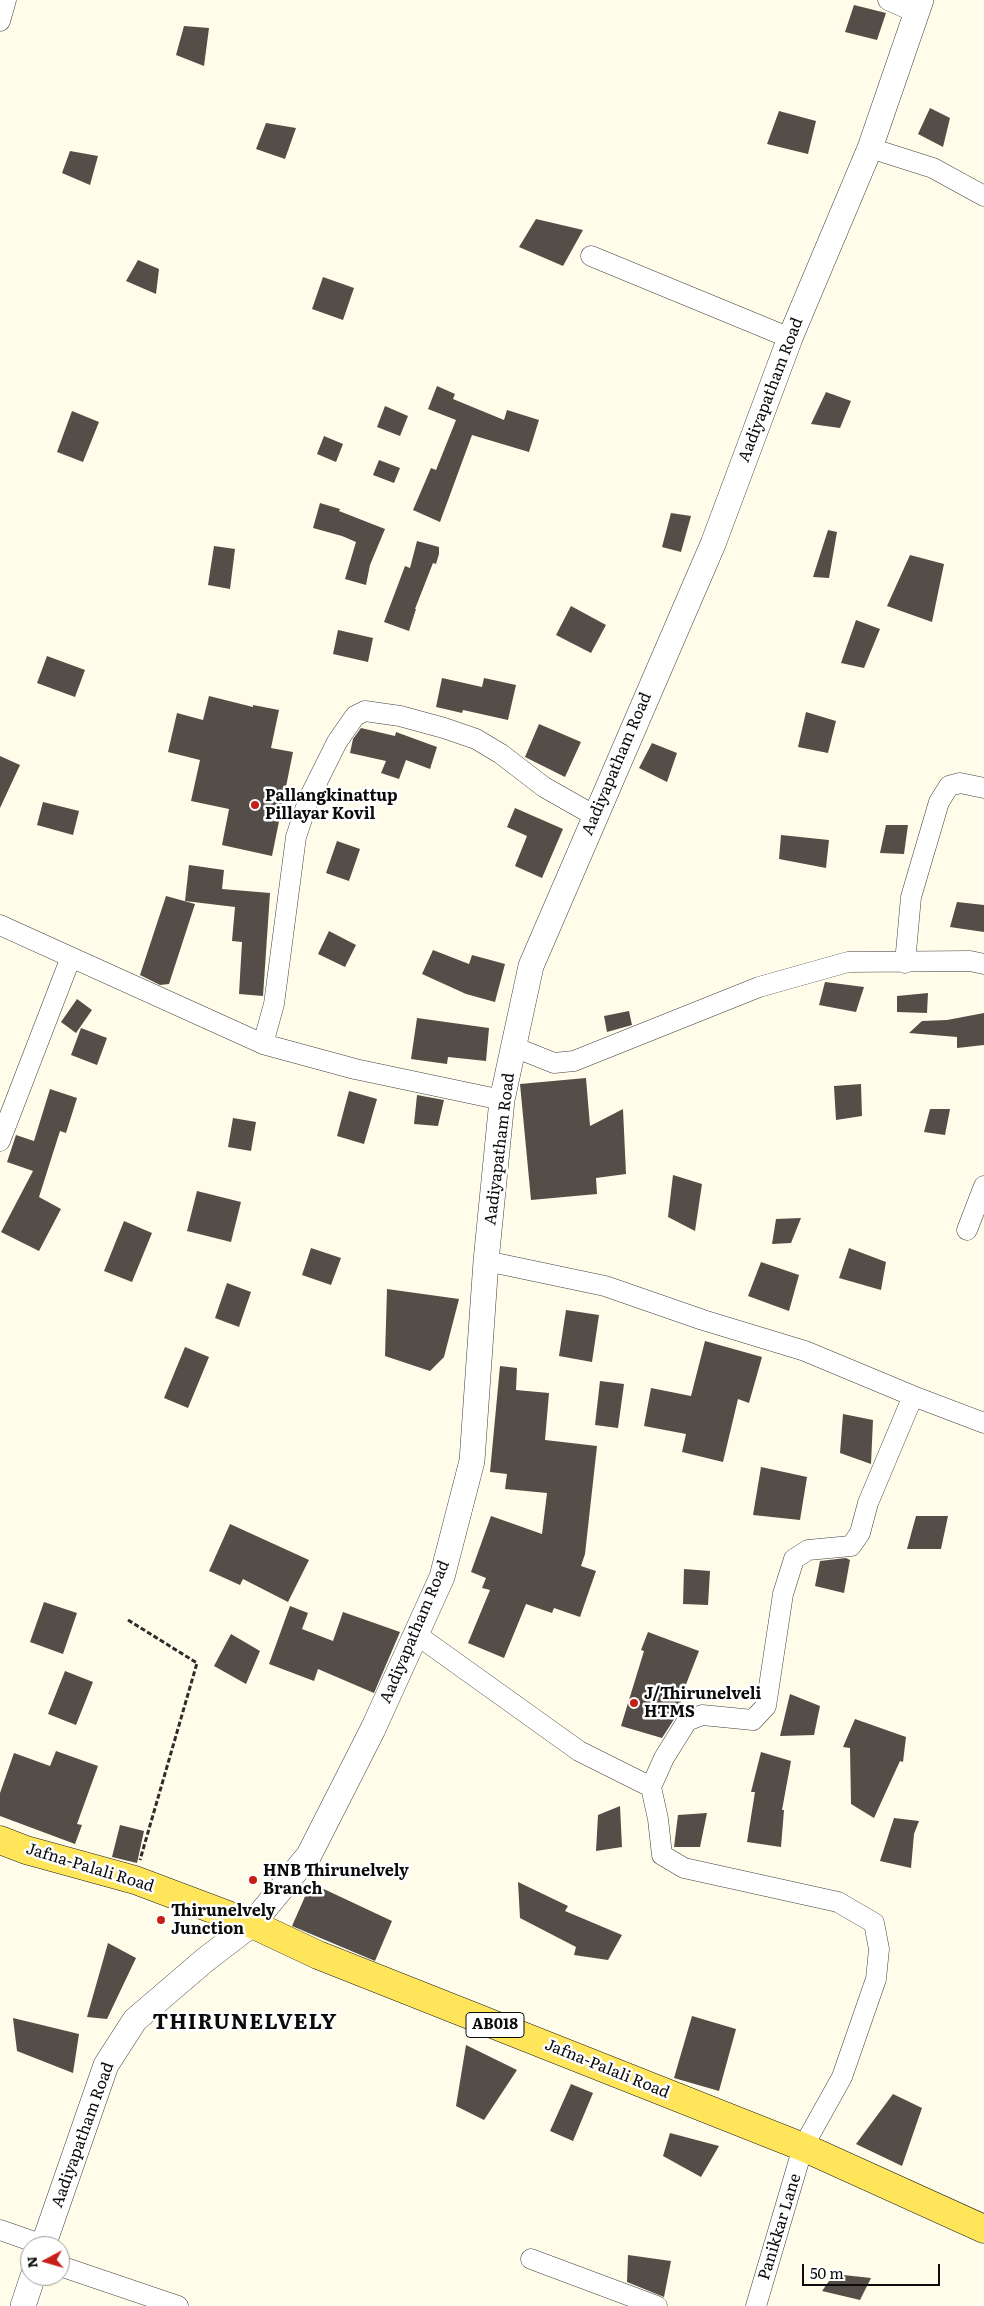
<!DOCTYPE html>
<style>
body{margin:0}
#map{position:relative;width:984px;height:2306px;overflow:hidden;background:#fffde9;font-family:Literata,serif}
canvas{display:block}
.north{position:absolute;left:20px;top:2236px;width:50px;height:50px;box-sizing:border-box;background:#fff;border:1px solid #9d9d9d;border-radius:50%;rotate:264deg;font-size:14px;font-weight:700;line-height:20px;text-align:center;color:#0b0b0b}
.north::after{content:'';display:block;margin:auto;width:18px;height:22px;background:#c71e17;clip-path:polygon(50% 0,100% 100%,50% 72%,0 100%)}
.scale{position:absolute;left:802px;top:2264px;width:138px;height:22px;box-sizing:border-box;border:2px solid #0b0b0b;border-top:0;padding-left:6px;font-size:15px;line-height:18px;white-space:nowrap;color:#0b0b0b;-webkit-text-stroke:4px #fff;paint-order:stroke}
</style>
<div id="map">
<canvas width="984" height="2306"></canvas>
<div class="north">N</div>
<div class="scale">50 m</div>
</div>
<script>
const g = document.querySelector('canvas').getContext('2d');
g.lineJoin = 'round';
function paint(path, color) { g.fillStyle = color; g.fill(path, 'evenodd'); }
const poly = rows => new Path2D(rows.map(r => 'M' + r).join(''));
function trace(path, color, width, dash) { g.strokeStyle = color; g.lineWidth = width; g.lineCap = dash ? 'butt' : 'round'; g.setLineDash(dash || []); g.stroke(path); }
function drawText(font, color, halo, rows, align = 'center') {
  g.font = font + ' Literata,serif'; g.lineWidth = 5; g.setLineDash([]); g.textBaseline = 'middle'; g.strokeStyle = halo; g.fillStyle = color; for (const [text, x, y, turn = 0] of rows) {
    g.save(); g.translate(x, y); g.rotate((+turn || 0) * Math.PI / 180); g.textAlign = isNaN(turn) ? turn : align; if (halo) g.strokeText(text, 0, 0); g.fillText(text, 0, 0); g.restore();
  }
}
const building = poly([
 [854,5,886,13,877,40,845,32],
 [184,26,209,28,204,66,176,55],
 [930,108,950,118,943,147,918,134],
 [779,111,816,121,808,154,767,144],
 [266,123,296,128,285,159,256,149],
 [70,151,98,156,90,185,62,173],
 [536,219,583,230,563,266,519,247],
 [138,260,159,269,156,294,126,281],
 [323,277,354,288,343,320,312,309],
 [437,386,455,394,453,399,504,420,507,410,539,420,529,452,472,435,440,522,413,510,431,468,436,470,456,420,428,409],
 [826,392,851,401,840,428,811,424],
 [385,406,408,416,400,436,377,427],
 [72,411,99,422,83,462,57,452],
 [324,436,343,444,336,462,317,454],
 [379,460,400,468,394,483,373,475],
 [320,503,340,509,339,511,385,529,370,565,366,585,345,579,356,542,342,536,313,528],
 [671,513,691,516,681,552,662,547],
 [828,530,837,532,829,578,813,577],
 [417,541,439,547,439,554,436,564,433,563,415,609,416,609,409,631,384,622,405,566,410,568],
 [214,546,235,549,230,589,208,585],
 [910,555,944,564,932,622,887,606],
 [571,606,606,625,591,653,556,635],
 [856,620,880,629,864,668,841,663],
 [338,630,373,638,368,662,333,654],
 [47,656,85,670,75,697,37,683],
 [442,678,482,687,484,678,516,685,508,720,463,710,462,713,436,707],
 [209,696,253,707,253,705,279,710,271,748,293,752,272,856,222,845,229,809,191,801,200,760,168,752,177,713,203,720],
 [806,712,836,721,828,753,798,747],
 [539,724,581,742,565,777,525,757],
 [361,728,395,736,396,732,437,747,430,769,406,760,399,779,381,773,386,761,350,753,353,739],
 [652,743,677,753,667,782,639,768],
 [0,756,20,765,0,808],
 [43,802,79,811,73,835,37,825],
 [515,808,563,829,542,878,515,866,527,836,507,827],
 [886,825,908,825,904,854,880,853],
 [781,835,829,840,826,868,779,859],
 [337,841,360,849,349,881,326,873],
 [189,865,224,870,222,889,270,893,263,996,239,994,242,942,232,941,235,907,185,901],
 [166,896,195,904,169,984,160,985,140,975],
 [957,902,984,905,984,932,950,927],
 [329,931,356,945,345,967,318,954],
 [433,950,469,964,472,955,505,964,495,1002,466,994,422,974],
 [825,982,864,987,856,1012,819,1005],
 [928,993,927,1013,897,1012,897,996],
 [77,999,92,1010,76,1033,61,1022],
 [629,1011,632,1025,607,1032,604,1016],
 [984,1013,984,1045,957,1048,957,1037,909,1033,922,1021,947,1020],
 [417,1018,489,1028,486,1061,448,1057,447,1064,411,1059],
 [81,1028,107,1038,97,1065,71,1055],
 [586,1078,590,1126,623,1109,626,1174,596,1178,597,1194,531,1200,520,1084],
 [861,1084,862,1116,836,1120,834,1086],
 [50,1089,77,1098,66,1133,60,1131,39,1197,61,1209,39,1251,1,1232,33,1171,7,1162,16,1135,34,1141],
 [349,1091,377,1099,364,1144,337,1136],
 [417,1095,444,1100,438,1126,414,1124],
 [930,1109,950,1109,945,1135,924,1132],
 [233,1118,256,1122,251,1151,228,1147],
 [673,1175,702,1184,695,1231,668,1217],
 [197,1191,241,1202,231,1242,187,1231],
 [801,1218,791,1243,772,1244,776,1219],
 [124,1221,152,1233,132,1282,104,1271],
 [311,1248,341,1258,331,1285,302,1275],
 [849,1248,886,1262,881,1290,839,1278],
 [761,1262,799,1275,789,1311,748,1296],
 [227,1283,251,1292,239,1327,215,1318],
 [387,1289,459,1299,444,1357,430,1371,385,1356],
 [566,1310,599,1315,592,1362,559,1356],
 [705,1341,762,1357,749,1403,738,1399,723,1462,682,1452,686,1434,644,1426,651,1388,691,1396],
 [185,1347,209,1357,188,1408,164,1398],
 [500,1366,517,1368,516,1390,549,1393,545,1440,597,1446,585,1554,581,1566,596,1571,580,1617,554,1608,552,1613,526,1604,504,1658,468,1643,490,1590,482,1588,486,1578,471,1572,491,1516,542,1534,547,1493,505,1489,507,1474,490,1472],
 [600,1381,624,1384,618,1428,595,1425],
 [843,1414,873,1420,871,1464,840,1453],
 [761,1467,807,1477,800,1520,753,1515],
 [916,1516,948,1516,941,1549,907,1549],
 [230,1524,309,1560,288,1602,243,1579,240,1585,209,1571],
 [846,1558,850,1560,844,1593,815,1586,820,1561],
 [684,1569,710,1571,708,1605,683,1604],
 [44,1602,77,1613,63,1654,30,1642],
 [290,1606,308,1613,302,1629,333,1641,343,1612,400,1632,374,1693,318,1669,314,1681,269,1664],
 [648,1632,699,1651,685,1687,678,1713,662,1738,621,1726,644,1651,641,1650],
 [231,1634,260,1651,246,1684,214,1666],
 [65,1671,93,1682,76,1725,48,1714],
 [790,1694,820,1706,814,1735,780,1736],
 [855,1719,906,1737,903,1762,900,1761,874,1818,851,1804,850,1748,843,1747],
 [56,1751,98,1766,77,1824,82,1825,75,1844,0,1816,0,1793,14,1753,50,1766],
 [761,1752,791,1761,782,1810,784,1810,781,1847,747,1842,755,1792,751,1792],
 [620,1806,622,1847,596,1851,598,1815],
 [707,1813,700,1847,674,1847,678,1815],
 [894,1818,919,1821,914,1834,911,1868,880,1861],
 [120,1825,144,1831,137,1863,112,1857],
 [518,1882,568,1906,565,1911,622,1935,608,1960,574,1955,576,1947,520,1918],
 [311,1883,392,1921,375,1961,292,1926],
 [108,1943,136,1958,107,2019,87,2017],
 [692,2016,736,2029,719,2091,674,2078],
 [13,2018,79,2034,73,2073,17,2051],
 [466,2045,517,2070,484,2120,456,2106],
 [571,2084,593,2093,573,2141,550,2131],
 [893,2094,922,2108,902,2166,856,2144],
 [670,2133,719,2146,701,2177,663,2156],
 [628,2255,671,2261,664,2297,627,2282],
 [834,2274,871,2278,860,2300,822,2291]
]);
const path = poly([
 [128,1620,197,1663,140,1860]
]);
const minor = poly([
 [888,0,915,12],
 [0,21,6,0],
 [870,148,933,168,984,196],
 [591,256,790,338],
 [0,925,263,1044,355,1069,502,1100],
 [905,963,911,897,939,802,949,786,960,783,984,788],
 [263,1044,274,1004,296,837,309,798,337,742,355,716,365,711,400,716,444,728,476,739,501,754,544,787,595,816],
 [514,1047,554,1063,574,1061,759,987,848,962,970,961,984,964],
 [0,1141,71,957],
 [967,1230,984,1186],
 [486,1261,605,1286,703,1320,805,1351,913,1396,984,1423],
 [417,1635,579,1751,651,1787,658,1819,662,1855,684,1868,838,1902,874,1923,879,1949,876,1979,842,2077,803,2147,756,2306],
 [651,1787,664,1758,687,1721,702,1715,753,1720,766,1706,783,1594,794,1559,808,1550,851,1546,860,1533,868,1503,913,1396],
 [0,2230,43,2245],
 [531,2259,657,2306],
 [60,2266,178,2306]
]);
const tertiary = poly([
 [43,2246,106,2065,135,2020,205,1960,252,1924,309,1855,373,1729,442,1577,472,1461,486,1261,502,1100,531,966,713,544,790,338,870,148,921,0],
 [23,2306,33,2276]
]);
const primary = poly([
 [0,1840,26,1850,135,1880,252,1924,318,1955,803,2147,984,2229]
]);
const markers = [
 [255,805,5,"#c71e17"],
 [634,1703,5,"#c71e17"],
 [253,1880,5,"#c71e17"],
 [161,1920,5,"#c71e17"]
];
const shields = [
 [495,2025,58]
];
const shieldNames = [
 ["AB018",495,2025]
];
const streetNames = [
 ["Aadiyapatham Road",771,390,-69],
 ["Aadiyapatham Road",617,764,-67],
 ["Aadiyapatham Road",500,1149,-83],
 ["Aadiyapatham Road",415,1632,-67],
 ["Jafna-Palali Road",90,1868,17],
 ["Jafna-Palali Road",607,2069,22],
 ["Aadiyapatham Road",83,2135,-70],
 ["Panikkar Lane",780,2227,-73]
];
const poiNames = [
 ["Pallangkinattup",265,796],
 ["Pillayar Kovil",265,814],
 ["J/Thirunelveli",644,1694],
 ["HTMS",644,1712],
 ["HNB Thirunelvely",263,1871],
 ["Branch",263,1889],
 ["Thirunelvely",171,1911],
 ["Junction",171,1929]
];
const districtNames = [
 ["THIRUNELVELY",245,2023]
];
paint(building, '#554d47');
trace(minor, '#3e3e3e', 21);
trace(tertiary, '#3e3e3e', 26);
trace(primary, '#1c1c1c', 29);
trace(path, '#2d2d2d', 3, [5, 2.5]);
trace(minor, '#fff', 20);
trace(tertiary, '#fff', 25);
trace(primary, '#ffe559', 28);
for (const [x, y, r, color] of markers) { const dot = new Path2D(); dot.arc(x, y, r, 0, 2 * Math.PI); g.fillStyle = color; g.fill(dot); trace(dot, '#fff', 2); }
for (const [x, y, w] of shields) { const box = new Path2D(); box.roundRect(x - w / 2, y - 12.5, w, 25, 4); g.fillStyle = '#fff'; g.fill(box); trace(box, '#0b0b0b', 1); }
drawText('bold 15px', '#0b0b0b', null, shieldNames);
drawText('16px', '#0b0b0b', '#fff', streetNames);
drawText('bold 16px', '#0b0b0b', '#fff', poiNames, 'left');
g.letterSpacing = '1px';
drawText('bold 21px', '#0b0b0b', '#fff', districtNames);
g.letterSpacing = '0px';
</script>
